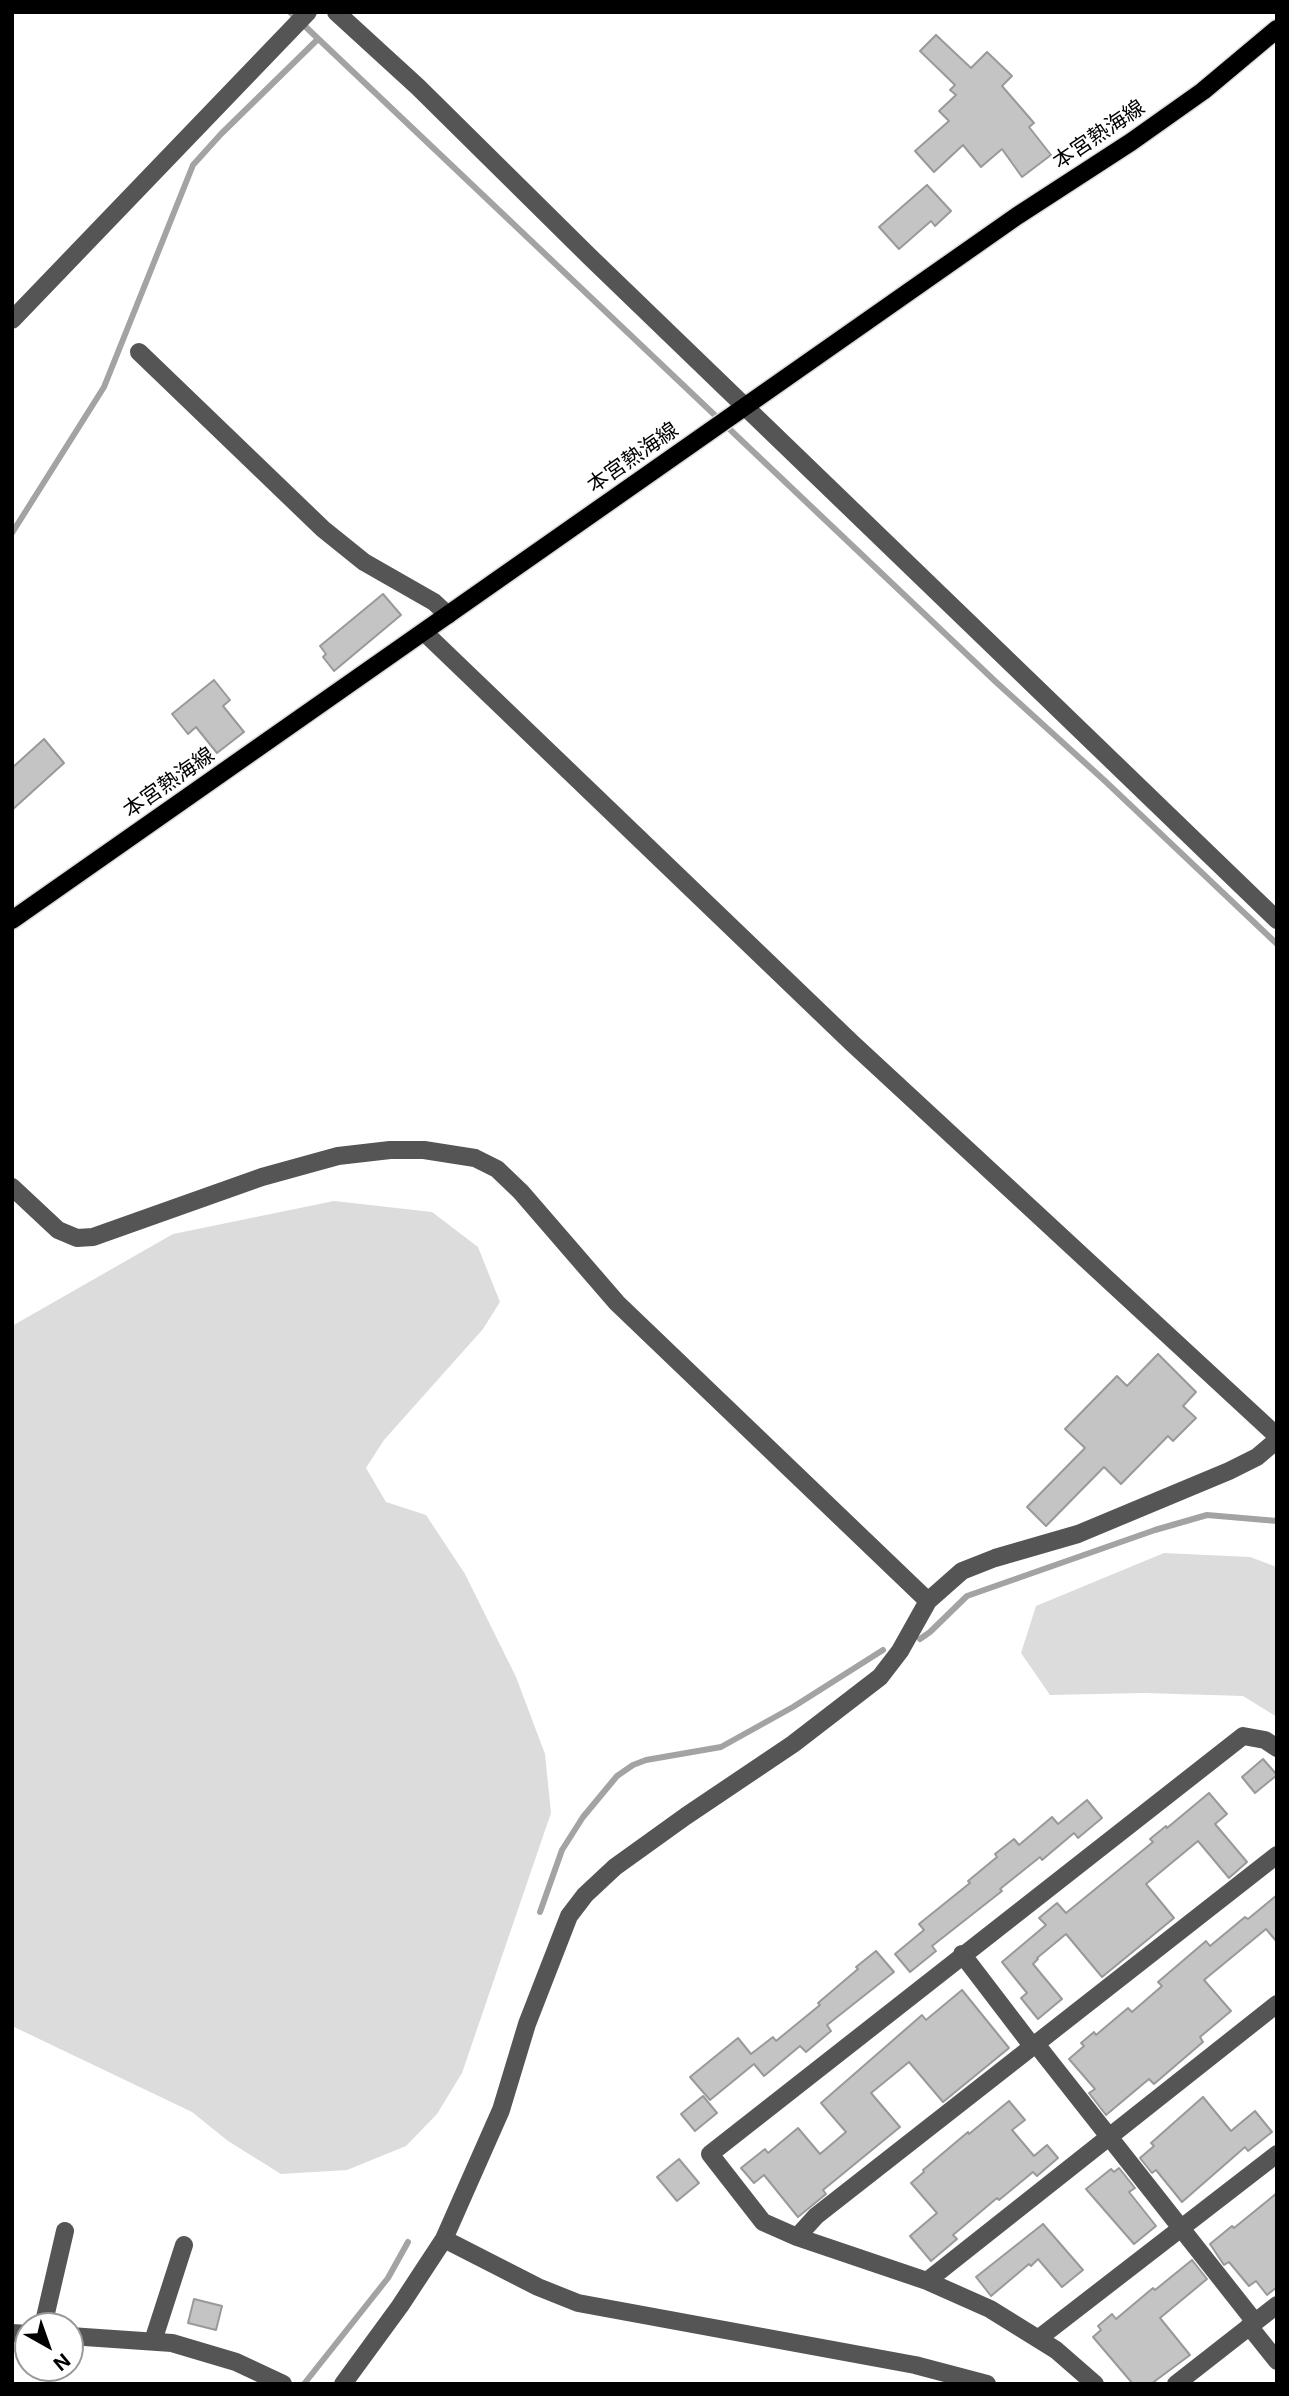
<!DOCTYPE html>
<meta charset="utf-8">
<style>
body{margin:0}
#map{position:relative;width:1289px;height:2396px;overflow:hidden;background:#fff;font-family:Inter,sans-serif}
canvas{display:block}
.frame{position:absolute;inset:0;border:14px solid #000;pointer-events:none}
.north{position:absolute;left:14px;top:2312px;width:70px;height:70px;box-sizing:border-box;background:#fff;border:2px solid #999;border-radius:50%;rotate:140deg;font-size:19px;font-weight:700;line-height:28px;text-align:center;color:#000}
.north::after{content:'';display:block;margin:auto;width:24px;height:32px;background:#000;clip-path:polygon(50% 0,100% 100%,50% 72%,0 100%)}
</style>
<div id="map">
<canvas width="1289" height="2396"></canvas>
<div class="frame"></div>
<div class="north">N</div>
</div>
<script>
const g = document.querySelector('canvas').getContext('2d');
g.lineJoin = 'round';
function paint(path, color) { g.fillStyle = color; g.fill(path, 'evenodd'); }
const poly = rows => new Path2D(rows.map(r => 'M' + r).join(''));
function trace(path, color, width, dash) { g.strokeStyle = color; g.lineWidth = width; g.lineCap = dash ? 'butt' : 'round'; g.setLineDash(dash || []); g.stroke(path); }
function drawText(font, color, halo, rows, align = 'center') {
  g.font = font + ' Inter,"Noto Sans JP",sans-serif'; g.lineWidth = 5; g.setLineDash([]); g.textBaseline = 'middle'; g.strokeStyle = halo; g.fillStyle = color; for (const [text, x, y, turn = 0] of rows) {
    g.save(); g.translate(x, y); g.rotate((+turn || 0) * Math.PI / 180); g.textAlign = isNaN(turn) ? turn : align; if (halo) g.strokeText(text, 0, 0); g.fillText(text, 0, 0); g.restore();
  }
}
const green = poly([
 [334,1201,432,1212,478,1247,500,1302,483,1329,384,1440,366,1468,386,1502,426,1515,465,1574,516,1677,545,1754,551,1813,462,2073,437,2114,406,2146,347,2170,281,2174,228,2141,192,2112,12,2026,12,1326,173,1234],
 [1164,1553,1250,1557,1277,1567,1277,1717,1243,1696,1144,1693,1050,1695,1021,1653,1036,1606]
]);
const stream = poly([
 [290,12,996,682,1105,781,1277,944],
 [12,533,104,387,193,165,221,134,318,39],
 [920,1639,930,1632,967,1596,1155,1530,1207,1515,1277,1521],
 [540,1912,562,1850,583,1817,617,1776,633,1765,646,1760,721,1747,793,1707,883,1650],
 [304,2384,388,2278,408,2242]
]);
const building = poly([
 [936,35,971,68,987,52,1012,76,1002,86,1034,123,1029,127,1051,155,1022,177,1002,149,981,167,963,145,934,172,915,151,949,121,939,111,956,95,950,90,955,85,920,51,936,35],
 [927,185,951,211,935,226,931,221,899,249,879,227,927,185],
 [383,594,401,615,334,671,323,657,326,654,320,646,383,594],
 [214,680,230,700,223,706,244,732,217,753,196,727,188,734,172,714,214,680],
 [44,739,64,763,12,810,12,768,44,739],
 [1158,1354,1196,1392,1183,1406,1196,1418,1173,1441,1168,1436,1121,1484,1104,1467,1046,1526,1027,1507,1085,1448,1065,1429,1117,1376,1127,1386,1158,1354],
 [1263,1759,1277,1775,1255,1793,1242,1777,1263,1759],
 [1209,1793,1227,1814,1215,1824,1247,1862,1229,1878,1198,1841,1146,1884,1174,1918,1102,1977,1066,1934,1037,1958,1038,1959,1033,1964,1062,1999,1038,2019,1021,1998,1027,1993,1002,1962,1046,1925,1039,1918,1057,1903,1066,1913,1153,1842,1150,1839,1166,1826,1167,1828,1209,1793],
 [1087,1800,1102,1818,1078,1838,1074,1833,1042,1860,1040,1857,1000,1889,1002,1891,932,1946,936,1951,910,1972,895,1954,924,1930,919,1924,970,1883,968,1881,997,1857,995,1854,1014,1839,1019,1845,1052,1817,1058,1824,1087,1800],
 [1277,1895,1277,1942,1266,1929,1204,1980,1231,2011,1200,2037,1203,2042,1154,2084,1149,2079,1106,2115,1089,2093,1095,2089,1069,2059,1084,2046,1081,2043,1094,2032,1096,2035,1128,2008,1132,2012,1162,1986,1158,1982,1206,1941,1210,1946,1245,1917,1248,1919,1277,1895],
 [876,1951,894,1972,827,2025,831,2031,806,2052,800,2046,764,2076,754,2064,710,2100,690,2077,738,2038,751,2054,773,2037,776,2041,820,2005,818,2003,858,1969,856,1967,876,1951],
 [962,1990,1009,2048,943,2102,909,2062,871,2093,900,2127,823,2190,826,2194,798,2217,764,2175,754,2183,741,2168,765,2149,768,2153,798,2128,820,2154,846,2132,821,2103,922,2015,926,2020,962,1990],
 [703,2096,717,2113,695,2131,681,2114,703,2096],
 [1203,2097,1231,2131,1255,2111,1272,2132,1248,2151,1245,2147,1182,2202,1156,2170,1152,2173,1140,2158,1154,2146,1151,2143,1203,2097],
 [1009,2101,1025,2120,1012,2130,1034,2156,1047,2145,1058,2158,1037,2176,1033,2172,999,2200,997,2198,953,2235,957,2239,931,2261,910,2236,937,2213,911,2183,924,2172,923,2170,968,2132,969,2134,1009,2101],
 [679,2159,699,2183,677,2201,657,2177,679,2159],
 [1119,2168,1135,2188,1129,2192,1156,2226,1134,2244,1086,2189,1111,2169,1114,2172,1119,2168],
 [1277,2193,1277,2287,1267,2295,1256,2281,1249,2286,1229,2262,1224,2265,1210,2244,1232,2226,1234,2228,1277,2193],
 [1043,2224,1083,2270,1062,2287,1038,2259,1031,2266,1029,2264,991,2296,976,2277,1043,2224],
 [1192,2260,1207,2279,1160,2318,1190,2355,1151,2384,1133,2384,1093,2337,1101,2330,1098,2326,1112,2314,1116,2319,1153,2288,1155,2290,1192,2260],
 [194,2299,222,2306,216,2330,188,2323,194,2299]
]);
const minor = poly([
 [336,12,418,87,590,257,1277,920],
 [12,320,308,12],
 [139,352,323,529,364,562,434,602,448,615],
 [424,632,852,1043,1277,1436],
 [12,1187,58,1230,77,1238,93,1237,262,1177,338,1156,390,1150,424,1150,475,1158,497,1169,521,1192,617,1303,928,1601],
 [962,1954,1033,2047],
 [1036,2044,1255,2322],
 [797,2237,816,2216,1277,1855],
 [444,2239,538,2287,578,2303,915,2365,987,2384],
 [927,2281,1277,2004],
 [43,2326,65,2231],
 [1249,2326,1277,2361],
 [12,2333,28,2334],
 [70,2336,172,2343,236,2362,283,2384],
 [1039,2338,1277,2154],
 [153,2341,184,2245],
 [343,2384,400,2306,444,2239,501,2110,527,2024,569,1916,585,1895,615,1867,686,1816,793,1744,880,1677,900,1651,928,1601,962,1571,995,1558,1078,1534,1229,1471,1257,1457,1277,1440],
 [1095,2384,1056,2350,990,2309,927,2281,797,2237,763,2222,710,2154,1243,1736,1265,1740,1277,1748],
 [1176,2384,1277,2305]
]);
const major = poly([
 [12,920,1017,216,1131,142,1203,91,1277,29]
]);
const streetNames = [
 ["本宮熱海線",1099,135,-34],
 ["本宮熱海線",633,458,-35],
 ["本宮熱海線",169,783,-35]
];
paint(green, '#dcdcdc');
trace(stream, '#a3a3a3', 6);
paint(building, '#c4c4c4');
trace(building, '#999', 2);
trace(major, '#dbdbdb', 21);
trace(minor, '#555', 18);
trace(major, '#000', 18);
drawText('21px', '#000', '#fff', streetNames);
</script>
